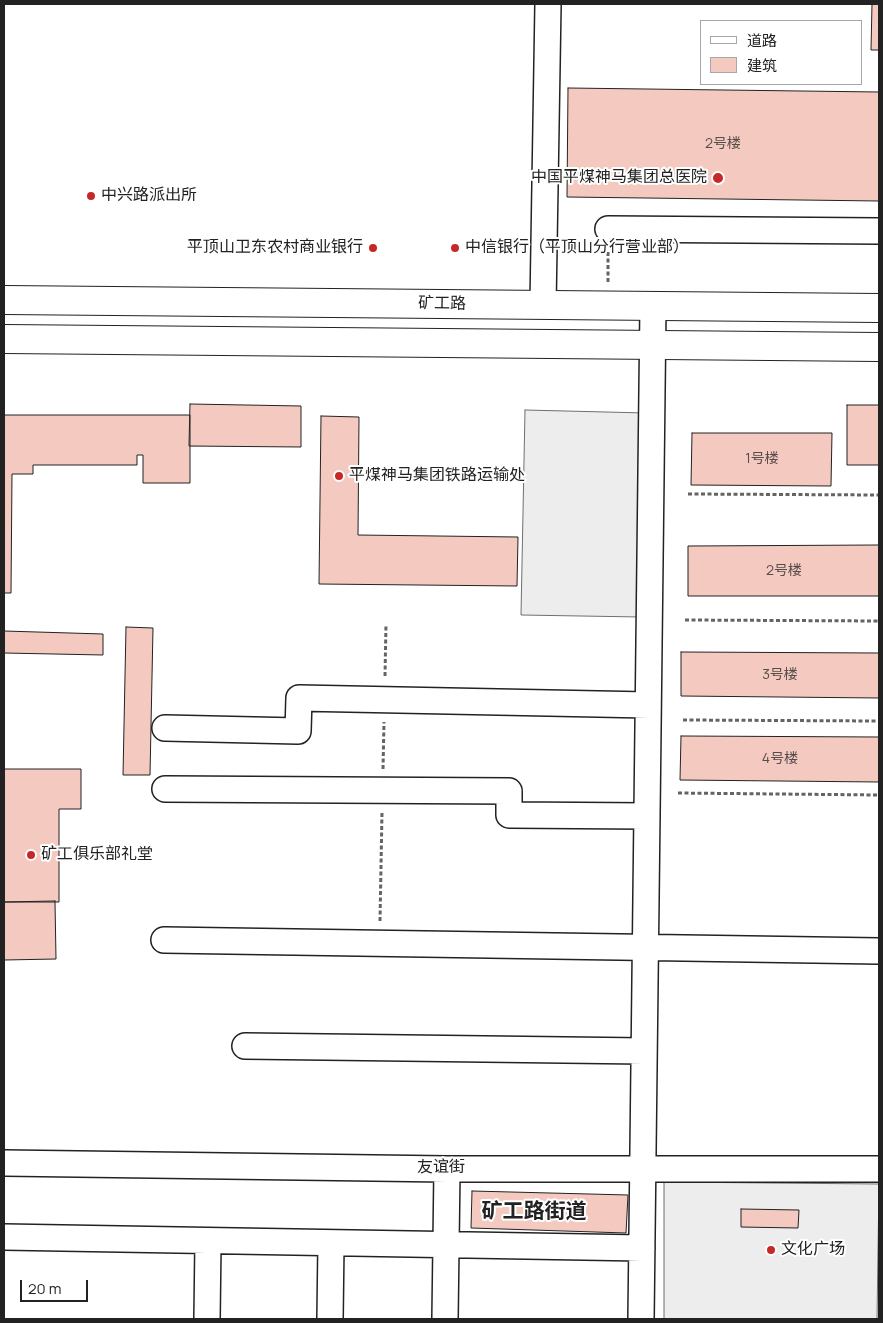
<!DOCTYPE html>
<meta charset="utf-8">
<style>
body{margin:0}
#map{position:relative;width:883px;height:1323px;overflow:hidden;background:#fff;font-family:Manrope,"Noto Sans SC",sans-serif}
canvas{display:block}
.frame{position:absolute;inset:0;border:5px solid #222;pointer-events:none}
.legend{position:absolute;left:700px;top:20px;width:162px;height:65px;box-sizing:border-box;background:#fff;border:1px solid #a7a7a7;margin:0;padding:6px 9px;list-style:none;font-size:15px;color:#222}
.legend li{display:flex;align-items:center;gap:10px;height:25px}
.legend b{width:25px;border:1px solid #a7a7a7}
.scale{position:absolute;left:20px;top:1280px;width:68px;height:22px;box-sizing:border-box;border:2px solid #222;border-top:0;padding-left:6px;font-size:15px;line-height:18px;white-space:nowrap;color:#222;-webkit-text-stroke:4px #fff;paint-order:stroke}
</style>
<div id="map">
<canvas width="883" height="1323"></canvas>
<div class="frame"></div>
<ul class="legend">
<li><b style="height:6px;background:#fff"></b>道路</li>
<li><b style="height:14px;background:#f3c9c0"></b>建筑</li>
</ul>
<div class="scale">20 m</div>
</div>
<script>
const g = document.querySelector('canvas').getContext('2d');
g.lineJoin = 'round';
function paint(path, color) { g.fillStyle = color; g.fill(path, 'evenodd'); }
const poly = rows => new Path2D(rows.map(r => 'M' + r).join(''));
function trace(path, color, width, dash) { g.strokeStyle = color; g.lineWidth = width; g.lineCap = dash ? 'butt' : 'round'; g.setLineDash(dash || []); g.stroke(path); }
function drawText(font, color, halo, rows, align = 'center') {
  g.font = font + ' Manrope,"Noto Sans SC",sans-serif'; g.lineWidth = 4; g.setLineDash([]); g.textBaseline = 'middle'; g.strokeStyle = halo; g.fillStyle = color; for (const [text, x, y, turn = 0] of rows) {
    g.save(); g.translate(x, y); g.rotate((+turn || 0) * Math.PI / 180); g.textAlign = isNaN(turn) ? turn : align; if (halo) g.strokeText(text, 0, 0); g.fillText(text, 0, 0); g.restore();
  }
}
const parking = poly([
 [525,410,646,413,641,617,521,615,525,410],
 [664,1182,879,1184,877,1319,664,1319,664,1182]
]);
const building = poly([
 [872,4,879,4,879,50,871,50,872,4],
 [568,88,879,92,879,201,567,197,568,88],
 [190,404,301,406,301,447,189,446,190,404],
 [847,405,879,405,879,465,847,465,847,405],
 [4,415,190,415,190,483,143,483,143,455,137,455,137,465,33,465,33,474,12,474,11,593,4,593,4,415],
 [321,416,359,417,358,535,518,537,517,586,319,584,321,416],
 [692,433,832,433,831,486,691,485,692,433],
 [879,545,879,596,688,596,688,546,879,545],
 [126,627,153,628,150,775,123,775,126,627],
 [4,631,103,634,103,655,4,653,4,631],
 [681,652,879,653,879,698,681,696,681,652],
 [681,736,879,737,879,782,680,780,681,736],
 [4,769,81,769,81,809,59,809,59,902,4,902,4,769],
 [55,901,56,959,4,960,4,902,55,901],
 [472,1191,628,1195,626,1233,471,1228,472,1191],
 [741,1209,799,1210,798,1228,741,1227,741,1209]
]);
const path = poly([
 [608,282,608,251],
 [688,494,879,495],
 [685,620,879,621],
 [385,676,386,624],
 [683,720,879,721],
 [383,769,384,722],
 [678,793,879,795],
 [380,921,382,812]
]);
const minor = poly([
 [608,229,879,231],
 [543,305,548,4],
 [165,728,298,731,299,698,648,705],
 [165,789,509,791,509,815,646,816],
 [164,940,879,951],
 [245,1046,644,1051],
 [4,1163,447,1169,879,1169],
 [4,1237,642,1248],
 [207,1319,208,1242],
 [330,1319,331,1243],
 [445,1319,447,1169],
 [641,1319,653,306]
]);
const major = poly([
 [4,300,879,308],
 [4,339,879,347]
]);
const markers = [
 [718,178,6,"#c62828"],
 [91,196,5,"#c62828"],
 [373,248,5,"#c62828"],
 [455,248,5,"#c62828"],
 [339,476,5,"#c62828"],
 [31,855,5,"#c62828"],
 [771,1250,5,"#c62828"]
];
const numberNames = [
 ["2号楼",723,144],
 ["1号楼",762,459],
 ["2号楼",784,571],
 ["3号楼",780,675],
 ["4号楼",780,759]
];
const poiNames = [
 ["中国平煤神马集团总医院",707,178,"right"],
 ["中兴路派出所",101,196],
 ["平顶山卫东农村商业银行",363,248,"right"],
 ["中信银行（平顶山分行营业部）",465,248],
 ["平煤神马集团铁路运输处",349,476],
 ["矿工俱乐部礼堂",41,855],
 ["文化广场",781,1250]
];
const streetNames = [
 ["矿工路",442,304,1],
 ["友谊街",441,1168]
];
const districtNames = [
 ["矿工路街道",534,1212]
];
paint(parking, '#ededed');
trace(parking, '#6f6f6f', 1);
paint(building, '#f3c9c0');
trace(building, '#222', 1);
trace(minor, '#222', 28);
trace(major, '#222', 30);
trace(path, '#646464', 3, [4, 2.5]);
trace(minor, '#fff', 25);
trace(major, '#fff', 28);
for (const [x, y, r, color] of markers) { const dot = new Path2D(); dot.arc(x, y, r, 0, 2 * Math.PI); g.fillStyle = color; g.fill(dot); trace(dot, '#fff', 2); }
drawText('14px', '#564c4a', null, numberNames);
drawText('16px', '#222', '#fff', poiNames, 'left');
drawText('16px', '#222', '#fff', streetNames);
drawText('bold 21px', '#222', '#fff', districtNames);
</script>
